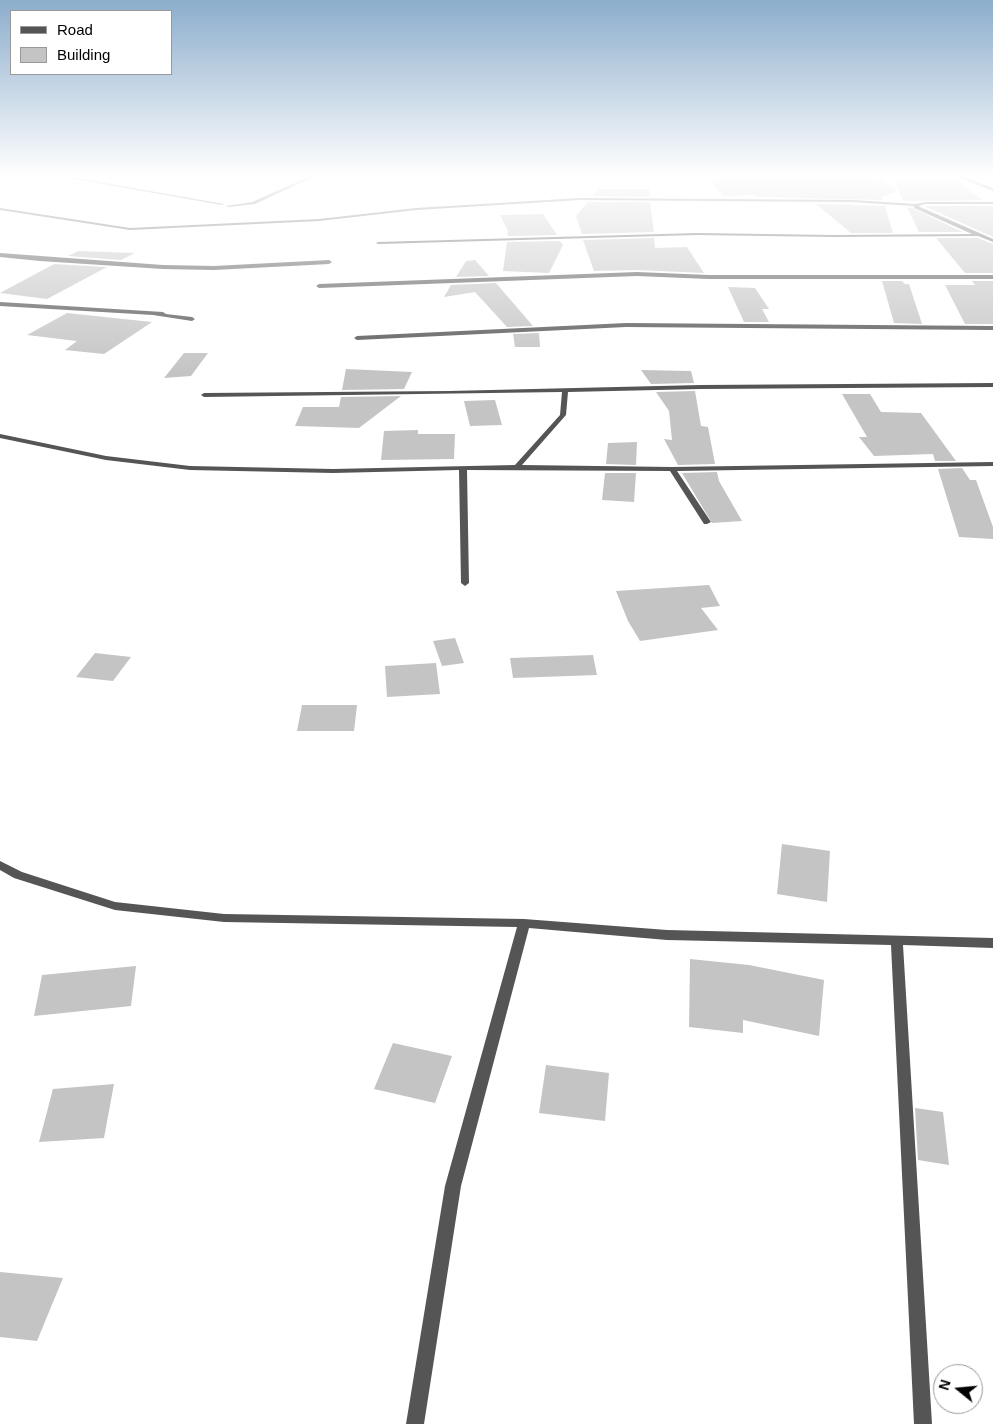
<!DOCTYPE html>
<style>
body{margin:0}
#map{position:relative;width:993px;height:1424px;overflow:hidden;background:#fff;font-family:Arial,sans-serif}
canvas{display:block}
.legend{position:absolute;left:10px;top:10px;width:162px;height:65px;box-sizing:border-box;background:#fff;border:1px solid #999;margin:0;padding:6px 9px;list-style:none;font-size:15px;color:#000}
.legend li{display:flex;align-items:center;gap:10px;height:25px}
.legend b{width:25px;border:1px solid #999}
.north{position:absolute;left:933px;top:1364px;width:50px;height:50px;box-sizing:border-box;background:#fff;border:1px solid #999;border-radius:50%;rotate:287deg;font-size:14px;font-weight:700;line-height:20px;text-align:center;color:#000}
.north::after{content:'';display:block;margin:auto;width:18px;height:22px;background:#000;clip-path:polygon(50% 0,100% 100%,50% 72%,0 100%)}
</style>
<div id="map">
<canvas width="993" height="1424"></canvas>
<ul class="legend">
<li><b style="height:6px;background:#555"></b>Road</li>
<li><b style="height:14px;background:#c4c4c4"></b>Building</li>
</ul>
<div class="north">N</div>
</div>
<script>
const g = document.querySelector('canvas').getContext('2d');
g.lineJoin = 'round';
function paint(path, color) { g.fillStyle = color; g.fill(path, 'evenodd'); }
const poly = rows => new Path2D(rows.map(r => 'M' + r).join(''));
const building = poly([
 [799,174,805,174,805,176,875,175,898,191,882,197,883,200,758,197,756,195,723,196,707,176],
 [952,178,983,200,904,201,893,179],
 [599,189,649,189,650,197,593,196],
 [588,202,650,202,654,232,582,234,576,216],
 [816,204,885,206,893,233,851,233],
 [924,206,991,206,993,207,993,237],
 [907,207,912,208,963,232,919,232],
 [543,214,557,235,507,236,508,231,500,215],
 [654,238,655,248,687,247,704,273,637,270,594,271,583,240],
 [936,238,978,238,993,244,993,273,965,273],
 [560,241,563,245,549,273,503,271,507,242],
 [78,251,135,253,121,260,68,256],
 [475,260,489,276,456,277,466,261],
 [54,264,107,267,47,299,0,293],
 [882,281,902,281,905,284,909,284,922,324,894,323],
 [972,281,993,281,993,324,965,324,945,285,975,285],
 [496,283,533,326,507,327,475,292,444,297,451,285],
 [728,287,755,288,769,309,762,309,769,322,744,322],
 [67,313,152,322,104,354,65,350,77,341,27,335],
 [539,333,540,347,515,347,513,334],
 [184,353,208,353,191,376,164,378],
 [346,369,412,372,404,389,342,390],
 [641,370,691,371,694,383,651,384],
 [695,391,701,426,708,427,715,464,678,465,664,439,672,440,669,411,656,392],
 [842,394,870,394,881,412,921,413,956,461,935,461,933,454,874,456,859,437,867,437],
 [401,396,359,428,295,426,303,407,339,407,341,397],
 [495,400,502,425,470,426,464,401],
 [418,430,418,434,455,434,454,459,381,460,384,431],
 [637,442,636,465,606,464,608,443],
 [962,468,970,480,976,480,993,527,993,539,959,537,938,469],
 [717,472,719,481,742,521,712,523,682,473],
 [605,473,636,473,634,502,602,500],
 [709,585,720,606,701,608,718,630,640,641,628,621,616,591],
 [455,638,464,663,442,666,433,641],
 [95,653,131,657,113,681,76,677],
 [593,655,597,675,513,678,510,658],
 [436,663,440,694,387,697,385,666],
 [302,705,357,705,354,731,297,731],
 [782,844,830,851,827,902,777,894],
 [690,959,749,965,824,980,819,1036,743,1020,743,1033,689,1027],
 [136,966,131,1006,34,1016,42,975],
 [393,1043,452,1056,435,1103,374,1089],
 [546,1065,609,1073,605,1121,539,1113],
 [114,1084,104,1138,39,1142,53,1089],
 [915,1108,943,1112,949,1165,918,1160],
 [0,1272,63,1278,37,1341,0,1337]
]);
const minor = poly([
 [46,174,54,174,224,204,222,205,46,174],
 [315,174,320,174,255,204,228,207,226,206,252,202,315,174],
 [951,174,956,174,993,188,993,191,951,174],
 [580,198,852,200,916,204,925,202,993,202,993,204,925,204,918,206,993,239,993,242,978,236,834,237,697,235,378,244,376,243,378,242,697,233,834,235,972,234,914,208,914,206,852,202,580,200,416,210,319,221,130,230,0,210,0,208,130,228,319,219,416,208,580,198],
 [0,253,163,265,214,266,329,260,332,262,329,264,214,270,163,269,40,261,0,257,0,253],
 [637,272,709,275,993,275,993,279,709,279,637,276,319,288,316,286,319,284,637,272],
 [0,302,163,312,166,314,192,317,195,319,192,321,153,315,0,306,0,302],
 [626,323,993,326,993,330,626,327,357,340,354,338,357,336,626,323],
 [993,383,993,387,701,389,568,392,566,415,522,465,672,467,993,462,993,466,677,471,711,522,707,524,704,524,670,471,467,470,469,583,465,586,461,583,459,470,333,473,190,470,106,460,0,438,0,434,106,456,190,466,333,469,515,465,560,415,562,392,204,397,201,395,204,393,449,391,701,385,993,383],
 [0,861,22,872,115,902,224,914,524,919,667,930,993,938,993,948,903,945,932,1424,914,1424,891,945,667,940,529,928,461,1186,424,1424,406,1424,445,1186,517,927,224,922,115,910,14,878,0,870,0,861]
]);
paint(building, '#c4c4c4');
paint(minor, '#555');
const sky = g.createLinearGradient(0, 0, 0, 373);
sky.addColorStop(0, '#8cadcc');
sky.addColorStop(0.47, '#fff');
sky.addColorStop(1, '#ffffff00');
g.fillStyle = sky;
g.fillRect(0, 0, 993, 373);
</script>
